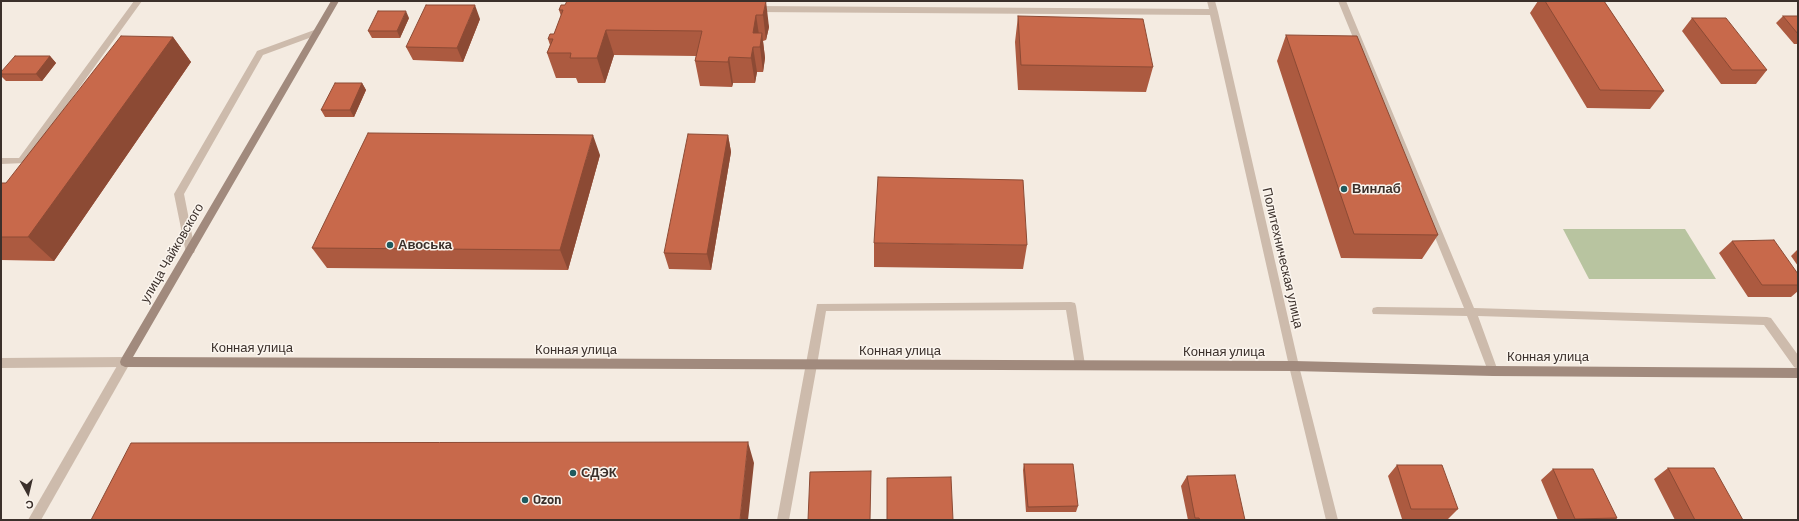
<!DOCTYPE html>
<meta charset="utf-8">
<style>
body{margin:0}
#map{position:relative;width:1799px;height:521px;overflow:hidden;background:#f4ebe1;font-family:Barlow,sans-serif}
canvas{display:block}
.frame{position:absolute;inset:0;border:2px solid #3b302b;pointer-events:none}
.north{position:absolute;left:8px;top:473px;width:40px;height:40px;-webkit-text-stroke:3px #fbf5ee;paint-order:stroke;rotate:172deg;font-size:11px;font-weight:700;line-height:16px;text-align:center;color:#3b302b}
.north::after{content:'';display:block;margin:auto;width:14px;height:18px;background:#3b302b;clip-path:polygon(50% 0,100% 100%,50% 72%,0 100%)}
</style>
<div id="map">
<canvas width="1799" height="521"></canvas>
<div class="frame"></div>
<div class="north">С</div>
</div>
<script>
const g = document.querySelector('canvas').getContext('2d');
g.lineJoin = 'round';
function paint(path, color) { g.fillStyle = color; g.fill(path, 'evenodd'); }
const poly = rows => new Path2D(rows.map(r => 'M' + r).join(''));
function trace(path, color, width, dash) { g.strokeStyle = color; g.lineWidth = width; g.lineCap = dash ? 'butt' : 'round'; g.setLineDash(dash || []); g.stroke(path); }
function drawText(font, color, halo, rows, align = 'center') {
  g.font = font + ' Barlow,sans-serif'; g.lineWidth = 3; g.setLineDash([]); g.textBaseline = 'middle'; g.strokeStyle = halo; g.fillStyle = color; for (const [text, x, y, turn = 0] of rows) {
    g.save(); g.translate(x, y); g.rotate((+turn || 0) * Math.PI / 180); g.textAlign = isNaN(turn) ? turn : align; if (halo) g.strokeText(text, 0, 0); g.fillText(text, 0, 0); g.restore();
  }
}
const green = poly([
 [1563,229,1685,229,1716,279,1589,279]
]);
const service = poly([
 [134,1,142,1,25,163,1,164,1,158,19,158,134,1],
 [1338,1,1346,1,1474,308,1767,317,1771,318,1798,355,1798,369,1794,367,1764,325,1478,316,1498,371,1497,374,1493,376,1489,374,1488,371,1467,316,1373,314,1372,311,1373,308,1377,307,1464,308,1338,1],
 [317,29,321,32,320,34,263,55,184,194,195,250,194,253,186,253,174,194,256,53,257,51,317,29],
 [1071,302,1075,303,1076,306,1085,365,1084,368,1080,370,1076,368,1075,365,1066,310,826,311,817,365,789,520,777,520,817,304,1071,302]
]);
const minor = poly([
 [1207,1,1215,1,1218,12,1299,366,1338,520,1326,520,1289,366,1210,15,754,12,750,9,754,6,1209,9,1207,1],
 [125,357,129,359,130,362,129,365,125,367,1,368,1,358,125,357]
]);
const tertiary = poly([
 [125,357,129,359,130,362,129,365,41,520,28,520,121,359,125,357]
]);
const secondary = poly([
 [331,1,339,1,133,357,1294,361,1493,366,1798,368,1798,378,1493,376,1294,371,125,367,121,365,120,362,121,359,331,1]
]);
const wall = poly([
 [761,1,769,27,766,40,763,41,765,58,763,72,757,72,755,83,733,83,732,87,700,86,695,61,696,56,614,55,605,83,578,83,576,78,556,78,547,53,550,45,548,39,554,34,561,16,559,10],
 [1538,1,1604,1,1664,91,1650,109,1587,108,1530,13],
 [1018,16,1153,67,1146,92,1018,90,1015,42],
 [1783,16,1798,16,1798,44,1794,44,1776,23],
 [409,18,400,38,372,38,368,31],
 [1692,18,1767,70,1756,84,1721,84,1682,31],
 [480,19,463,62,413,60,406,47],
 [1286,35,1438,235,1422,259,1341,258,1277,61],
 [173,37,191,62,54,261,1,260,1,183,6,183],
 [50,56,56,63,42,81,6,81,1,76,1,72],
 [362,83,366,90,354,117,325,117,321,110],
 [728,135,731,152,711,270,669,269,664,253],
 [600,155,568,270,327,268,312,248],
 [1732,241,1798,274,1798,291,1791,297,1748,297,1719,253],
 [874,243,1027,245,1023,269,874,267],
 [1798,249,1798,266,1791,256],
 [1024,464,1078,506,1076,512,1026,512,1023,470],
 [1397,465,1458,509,1448,519,1402,519,1388,476],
 [1668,468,1743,520,1675,520,1654,479],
 [1553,469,1617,518,1615,520,1558,520,1541,480],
 [1187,476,1245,520,1188,520,1181,486]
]);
const shadedWall = poly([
 [766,1,769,27,766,40,763,15],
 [475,5,480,19,463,62,457,48],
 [406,11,409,18,400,38,397,31],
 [756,15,760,41,753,33],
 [606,30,614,55,605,83,597,58],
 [762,33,765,58,763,72,760,47],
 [173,37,191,62,54,261,28,237],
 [753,47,757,72,755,83,751,58],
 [50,56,56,63,42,81,36,74],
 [729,57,733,83,732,87,728,62],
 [362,83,366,90,354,117,350,110],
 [593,135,600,155,568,270,560,250],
 [728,135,731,152,711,270,707,254],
 [748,442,754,463,748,520,740,520]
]);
const building = poly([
 [567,1,766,1,763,15,756,15,753,33,762,33,760,47,753,47,751,58,729,57,728,62,695,61,702,31,606,30,597,58,570,58,571,53,547,53,553,39,548,39,550,34,554,34,563,10,559,10,561,5,565,5,567,1],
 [1545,1,1604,1,1664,91,1600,90,1545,1],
 [426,5,475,5,457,48,406,47,426,5],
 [378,11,406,11,397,31,368,31,378,11],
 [1018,16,1143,19,1153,67,1021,65,1018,16],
 [1783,16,1798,16,1798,34,1783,16],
 [1692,18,1726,18,1767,70,1732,70,1692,18],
 [1286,35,1357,36,1438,235,1354,234,1286,35],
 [121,36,173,37,28,237,1,237,1,183,6,183,121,36],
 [15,56,50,56,36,74,1,74,1,72,15,56],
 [335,83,362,83,350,110,321,110,335,83],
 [368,133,593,135,560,250,312,248,368,133],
 [688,134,728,135,707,254,664,253,688,134],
 [878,177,1023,180,1027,245,874,243,878,177],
 [1774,240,1798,274,1798,285,1762,285,1732,241,1774,240],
 [748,442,740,520,91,520,131,443,748,442],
 [1024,464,1073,464,1078,506,1028,507,1024,464],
 [1397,465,1442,465,1458,509,1411,509,1397,465],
 [1668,468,1714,468,1743,520,1695,520,1668,468],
 [1553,469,1593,469,1617,518,1575,519,1553,469],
 [871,471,870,520,808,520,810,472,871,471],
 [1235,475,1245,520,1200,520,1199,518,1195,518,1187,476,1235,475],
 [951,477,953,520,887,520,887,478,951,477]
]);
const markers = [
 [1344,189,4,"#1f5a5e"],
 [390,245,4,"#1f5a5e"],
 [573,473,4,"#1f5a5e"],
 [525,500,4,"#1f5a5e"]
];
const poiNames = [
 ["Винлаб",1352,189],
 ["Авоська",398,245],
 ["СДЭК",581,473],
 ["Ozon",533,500]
];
const streetNames = [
 ["улица Чайковского",172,253,-60],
 ["Политехническая улица",1283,258,77],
 ["Конная улица",252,348],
 ["Конная улица",576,350],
 ["Конная улица",900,351],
 ["Конная улица",1224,352],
 ["Конная улица",1548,357]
];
paint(green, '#b8c4a0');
paint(service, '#cdbbac');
paint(minor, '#cdbbac');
paint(tertiary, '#cdbbac');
paint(secondary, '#a18a7d');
paint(wall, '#ac5a40');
paint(shadedWall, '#8c4a34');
paint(building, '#c8694b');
trace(building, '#8c4a34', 1);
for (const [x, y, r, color] of markers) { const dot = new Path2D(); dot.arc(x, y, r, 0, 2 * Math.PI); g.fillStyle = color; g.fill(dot); trace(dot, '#fbf5ee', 1.5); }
drawText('bold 13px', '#3b302b', '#fbf5ee', poiNames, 'left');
drawText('13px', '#3b302b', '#fbf5ee', streetNames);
</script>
